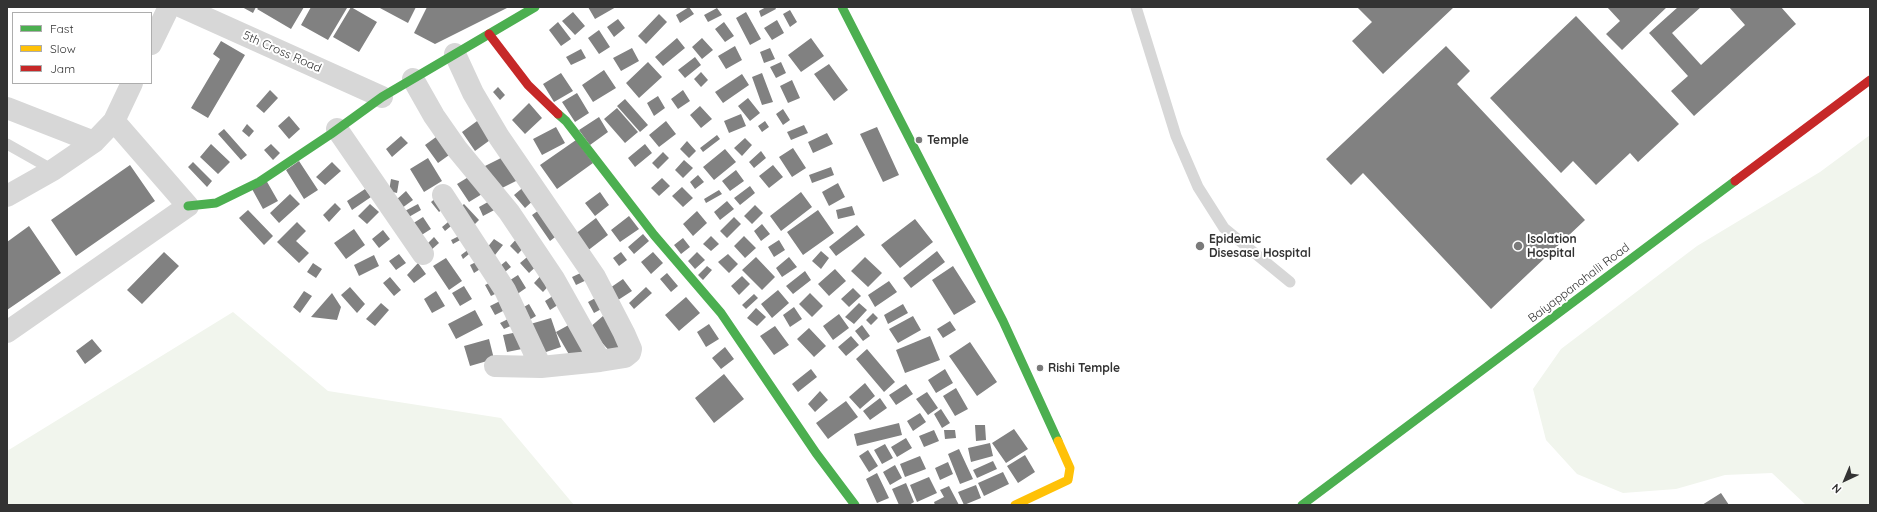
<!DOCTYPE html>
<style>
body{margin:0}
#map{position:relative;width:1877px;height:512px;overflow:hidden;background:#fff;font-family:Quicksand,sans-serif}
canvas{display:block}
.frame{position:absolute;inset:0;border:8px solid #333;pointer-events:none}
.legend{position:absolute;left:12px;top:12px;width:140px;height:72px;box-sizing:border-box;background:#fff;border:1px solid #adadad;margin:0;padding:5px 7px;list-style:none;font-size:12px;color:#333}
.legend li{display:flex;align-items:center;gap:8px;height:20px}
.legend b{width:20px;border:1px solid #adadad}
.north{position:absolute;left:1825px;top:460px;width:40px;height:40px;-webkit-text-stroke:3px #fff;paint-order:stroke;rotate:224deg;font-size:11px;font-weight:700;line-height:16px;text-align:center;color:#333}
.north::after{content:'';display:block;margin:auto;width:14px;height:18px;background:#333;clip-path:polygon(50% 0,100% 100%,50% 72%,0 100%)}
</style>
<div id="map">
<canvas width="1877" height="512"></canvas>
<div class="frame"></div>
<ul class="legend">
<li><b style="height:5px;background:#4caf50"></b>Fast</li>
<li><b style="height:5px;background:#ffc107"></b>Slow</li>
<li><b style="height:5px;background:#c62828"></b>Jam</li>
</ul>
<div class="north">N</div>
</div>
<script>
const g = document.querySelector('canvas').getContext('2d');
g.lineJoin = 'round';
function paint(path, color) { g.fillStyle = color; g.fill(path, 'evenodd'); }
const poly = rows => new Path2D(rows.map(r => 'M' + r).join(''));
function trace(path, color, width, dash) { g.strokeStyle = color; g.lineWidth = width; g.lineCap = dash ? 'butt' : 'round'; g.setLineDash(dash || []); g.stroke(path); }
function drawText(font, color, halo, rows, align = 'center') {
  g.font = font + ' Quicksand,sans-serif'; g.lineWidth = 4; g.setLineDash([]); g.textBaseline = 'middle'; g.strokeStyle = halo; g.fillStyle = color; for (const [text, x, y, turn = 0] of rows) {
    g.save(); g.translate(x, y); g.rotate((+turn || 0) * Math.PI / 180); g.textAlign = isNaN(turn) ? turn : align; if (halo) g.strokeText(text, 0, 0); g.fillText(text, 0, 0); g.restore();
  }
}
const green = poly([
 [1870,135,1870,505,1806,505,1772,473,1725,475,1676,489,1623,493,1577,474,1546,440,1533,389,1561,349,1697,246,1820,172],
 [233,312,328,391,501,418,574,505,7,505,7,451]
]);
const building = poly([
 [242,7,256,7,253,13],
 [259,7,304,7,291,29,257,9],
 [311,7,347,8,328,40,301,25],
 [351,7,377,22,359,52,333,37],
 [378,7,416,7,408,23],
 [427,7,505,7,507,8,435,44,414,33],
 [588,7,616,7,595,19],
 [689,7,694,14,680,23,676,15],
 [766,7,775,7,776,9,761,17,759,11],
 [1357,7,1454,7,1383,74,1352,41,1372,22],
 [1607,7,1667,7,1622,50,1606,34,1620,21],
 [1678,7,1701,7,1672,33,1701,65,1745,25,1729,7,1781,7,1796,24,1694,116,1671,91,1688,76,1649,33],
 [717,8,722,15,708,22,704,15],
 [790,10,797,22,790,27,783,14],
 [573,12,585,26,575,35,562,21],
 [746,12,761,39,750,45,736,18],
 [659,14,667,22,646,44,638,36],
 [1576,16,1679,124,1638,162,1630,153,1596,185,1573,161,1561,173,1490,98],
 [618,19,625,28,614,37,607,27],
 [777,20,784,33,772,40,764,28],
 [558,22,571,39,561,46,549,30],
 [724,22,734,36,725,42,715,29],
 [599,30,610,47,599,54,588,38],
 [677,38,685,48,663,66,655,57],
 [702,38,713,50,702,59,692,47],
 [811,38,824,56,801,72,788,55],
 [221,41,245,55,208,118,191,108,220,59,213,54],
 [735,46,742,60,726,69,718,56],
 [1446,46,1470,71,1457,84,1585,220,1491,309,1363,173,1351,185,1326,159],
 [632,48,639,61,621,71,613,58],
 [770,48,775,59,764,63,760,52],
 [581,49,586,58,571,65,566,57],
 [695,57,701,65,685,78,678,70],
 [648,62,662,77,639,98,626,83],
 [781,62,786,73,776,78,770,67],
 [829,64,848,90,834,101,814,74],
 [604,70,616,88,593,102,582,85],
 [701,72,708,80,701,87,694,79],
 [561,73,573,91,554,102,543,84],
 [762,73,773,102,762,105,752,77],
 [742,74,749,85,723,103,715,92],
 [792,80,800,98,788,103,780,86],
 [498,87,505,95,500,100,493,92],
 [270,90,278,98,264,113,256,106],
 [683,90,690,101,678,109,671,99],
 [577,93,589,113,575,122,562,102],
 [658,96,665,108,654,116,647,103],
 [748,98,760,113,750,121,738,106],
 [625,99,648,125,640,132,617,106],
 [529,103,542,118,525,134,512,120],
 [700,106,712,119,701,128,690,115],
 [617,108,638,132,625,143,604,119],
 [783,109,790,120,783,125,776,114],
 [741,114,746,126,729,133,724,121],
 [289,116,300,129,289,139,278,126],
 [484,116,497,135,475,151,462,132],
 [599,117,608,132,590,145,579,130],
 [666,121,676,134,659,147,649,135],
 [765,121,769,127,762,132,758,126],
 [247,124,254,131,249,137,242,131],
 [804,125,808,133,791,140,787,132],
 [556,127,565,143,542,155,533,139],
 [877,127,899,175,883,182,860,134],
 [224,129,247,155,241,160,218,134],
 [443,132,456,150,438,163,425,145],
 [827,133,833,144,813,153,808,142],
 [717,135,720,139,703,152,700,148],
 [401,136,408,143,392,157,386,149],
 [745,138,752,145,742,156,734,148],
 [576,140,593,163,557,189,540,165],
 [687,141,696,151,689,158,680,149],
 [211,144,230,162,218,174,200,157],
 [271,144,280,153,273,160,264,150],
 [645,144,652,153,635,167,628,158],
 [793,148,806,168,792,177,779,157],
 [725,149,736,162,714,180,703,167],
 [761,151,766,158,754,168,749,162],
 [663,152,669,158,658,169,652,163],
 [509,154,522,178,496,191,483,167],
 [428,158,442,181,424,192,410,169],
 [684,160,693,168,683,178,675,170],
 [299,161,318,190,304,199,286,170],
 [193,162,212,181,207,187,188,167],
 [332,162,341,171,325,185,316,177],
 [130,165,155,201,76,256,51,220],
 [773,165,783,177,769,188,759,176],
 [831,167,834,175,812,183,809,175],
 [736,170,744,181,730,191,722,181],
 [475,173,487,191,469,202,457,184],
 [698,175,704,182,695,189,690,182],
 [662,178,670,186,659,196,651,188],
 [391,179,399,181,397,193,389,191],
 [266,180,278,201,263,209,252,189],
 [838,183,845,197,829,206,822,192],
 [526,185,536,198,525,208,514,195],
 [750,186,755,193,740,205,734,198],
 [682,187,693,198,683,207,672,196],
 [365,189,371,197,352,210,347,201],
 [719,190,722,194,706,203,704,199],
 [406,191,413,200,402,208,396,200],
 [600,192,609,205,595,216,585,203],
 [801,192,812,207,781,231,770,216],
 [290,194,300,204,279,223,270,213],
 [437,197,445,207,439,212,431,202],
 [495,198,500,207,483,216,479,207],
 [727,201,734,209,720,220,714,212],
 [335,203,341,209,329,222,323,215],
 [370,204,379,212,367,224,358,216],
 [418,204,421,210,407,218,403,212],
 [464,204,479,220,471,228,456,211],
 [755,205,763,213,752,224,744,216],
 [852,206,855,215,838,219,836,210],
 [542,208,559,234,550,241,532,215],
 [248,210,273,236,264,245,239,218],
 [818,210,834,233,803,255,787,232],
 [697,211,707,223,693,236,683,224],
 [629,216,639,229,620,242,611,230],
 [423,217,431,229,420,236,412,224],
 [734,217,741,224,727,238,720,231],
 [453,218,456,222,445,231,442,227],
 [596,218,608,235,582,255,570,238],
 [915,219,933,242,900,268,881,245],
 [297,222,306,231,296,241,309,253,299,263,277,242],
 [762,224,770,234,761,241,754,231],
 [857,225,865,235,836,256,829,247],
 [29,226,61,273,7,310,7,242],
 [354,229,365,245,346,259,334,243],
 [383,230,390,239,379,248,372,239],
 [643,234,649,241,634,254,628,247],
 [461,235,462,239,453,244,451,240],
 [519,236,527,244,518,254,510,246],
 [711,236,719,244,711,251,703,244],
 [744,236,756,248,745,258,734,246],
 [434,237,439,243,430,251,425,246],
 [683,238,690,247,681,254,674,245],
 [494,239,503,245,495,255,486,249],
 [779,240,785,250,774,257,768,247],
 [473,246,475,249,463,259,461,255],
 [821,251,829,258,821,269,812,261],
 [937,251,945,262,911,288,903,278],
 [164,252,179,266,142,304,127,290],
 [621,252,627,260,619,266,613,258],
 [653,252,663,263,651,274,641,262],
 [697,252,705,260,695,269,688,261],
 [532,253,541,262,529,273,520,263],
 [399,254,406,263,396,270,389,261],
 [728,254,738,264,729,273,718,262],
 [374,255,379,266,359,276,354,265],
 [756,257,775,277,762,290,742,270],
 [789,257,797,267,782,277,776,268],
 [865,257,882,273,868,287,851,271],
 [446,258,462,281,449,290,433,266],
 [482,259,485,266,474,273,470,265],
 [506,261,511,267,500,276,495,270],
 [313,263,322,269,316,278,307,272],
 [418,263,426,274,414,283,407,275],
 [707,266,712,270,703,280,698,275],
 [953,266,976,302,954,315,932,280],
 [835,269,846,281,829,296,818,284],
 [587,270,591,278,576,285,572,277],
 [805,271,811,280,793,294,786,286],
 [544,272,553,281,543,292,534,283],
 [667,273,678,286,671,292,660,279],
 [518,275,526,288,513,297,504,284],
 [742,276,750,284,739,295,731,286],
 [390,277,401,290,394,296,383,283],
 [623,279,632,291,615,302,607,290],
 [889,281,897,292,875,307,868,295],
 [491,282,497,293,491,296,485,285],
 [464,286,472,299,460,306,452,293],
 [350,287,365,304,357,313,341,295],
 [646,287,652,293,634,309,629,303],
 [853,288,861,296,849,307,841,299],
 [778,290,789,303,772,318,761,304],
 [304,291,312,296,300,313,293,307],
 [436,291,445,306,432,313,424,299],
 [559,292,564,301,550,310,545,301],
 [332,293,341,307,337,320,311,317],
 [810,293,823,306,812,317,799,304],
 [754,294,758,298,746,309,742,305],
 [601,295,607,306,594,313,588,302],
 [686,297,700,313,679,331,665,315],
 [502,300,507,309,495,315,490,306],
 [381,303,389,310,375,326,366,319],
 [859,303,867,310,854,324,845,317],
 [529,304,536,316,524,323,517,311],
 [903,304,908,313,888,324,884,315],
 [794,307,802,319,790,327,783,315],
 [756,308,766,317,757,326,747,318],
 [475,310,483,325,456,339,448,324],
 [873,313,878,318,871,325,866,320],
 [839,314,849,328,833,340,823,326],
 [514,316,517,323,504,329,500,323],
 [603,316,626,342,612,354,589,328],
 [913,316,921,330,898,343,889,329],
 [551,318,561,347,537,355,527,325],
 [950,321,956,330,943,338,937,329],
 [574,322,588,349,571,358,556,332],
 [709,324,719,339,706,347,697,332],
 [862,325,870,336,863,341,855,331],
 [775,326,789,345,774,355,760,336],
 [809,328,826,346,814,357,797,339],
 [518,332,522,349,507,352,503,335],
 [851,336,859,345,846,356,838,347],
 [930,336,940,360,905,373,896,350],
 [92,339,102,351,85,364,76,351],
 [489,339,494,359,470,366,464,346],
 [970,342,997,382,977,396,949,356],
 [725,347,734,359,721,369,712,358],
 [867,349,895,382,884,392,856,359],
 [811,369,817,377,798,392,792,384],
 [945,369,953,383,936,393,928,380],
 [724,374,744,399,714,423,695,398],
 [865,383,875,396,860,409,849,397],
 [906,384,913,394,896,405,889,395],
 [956,388,968,409,955,416,943,396],
 [820,391,828,400,815,412,808,404],
 [927,392,938,408,928,415,916,399],
 [880,398,887,408,870,420,863,411],
 [846,401,858,417,828,439,816,423],
 [941,409,950,423,942,428,934,414],
 [920,413,926,422,913,431,907,421],
 [899,423,902,435,857,446,854,434],
 [975,425,985,425,986,440,976,441],
 [1014,429,1028,449,1006,463,992,443],
 [934,430,939,441,924,447,919,436],
 [944,430,955,430,956,438,945,439],
 [906,438,912,448,897,457,891,447],
 [990,443,993,456,971,462,968,448],
 [885,444,893,458,882,464,874,450],
 [959,449,973,479,960,484,948,454],
 [868,450,878,466,869,472,859,456],
 [1025,455,1035,472,1018,483,1007,466],
 [920,456,926,469,905,477,900,464],
 [993,461,997,469,977,478,973,470],
 [948,462,953,474,940,480,935,468],
 [895,465,902,478,890,485,883,472],
 [1003,472,1009,484,984,496,978,483],
 [877,473,889,498,877,503,866,479],
 [929,477,937,493,917,502,910,485],
 [906,483,914,502,909,505,899,505,892,489],
 [976,485,981,498,964,505,958,492],
 [949,486,959,505,935,505,934,502,944,497,940,490],
 [1721,493,1729,505,1702,505]
]);
const lane = poly([
 [1136,7,1176,136,1198,187,1224,228,1290,282],
 [7,144,53,170]
]);
const street = poly([
 [182,7,382,97],
 [151,44,169,7],
 [455,54,473,93,499,137,595,277,624,333,631,349,630,353,625,357,600,361,541,367,495,366],
 [413,79,434,116,457,149,509,212,554,279,600,361],
 [7,108,94,142,114,121,132,83],
 [337,129,423,254],
 [443,195,505,290,541,367],
 [7,196,53,170,94,142],
 [7,332,188,206,114,121]
]);
const fast = poly([
 [842,7,1003,321,1058,441],
 [558,114,566,121,654,235,721,313,816,453,855,505],
 [188,206,216,203,259,182,331,134,382,97,535,7],
 [1302,505,1735,181]
]);
const slow = poly([
 [1015,505,1068,480,1070,468,1058,441]
]);
const jam = poly([
 [489,34,528,85,558,114],
 [1735,181,1870,80]
]);
const markers = [
 [919,140,4,"#7a7a7a"],
 [1200,246,5,"#7a7a7a"],
 [1518,246,5,"#7a7a7a"],
 [1040,368,4,"#7a7a7a"]
];
const streetNames = [
 ["5th Cross Road",282,52,24],
 ["Baiyappanahalli Road",1579,283,-37]
];
const poiNames = [
 ["Temple",927,140],
 ["Epidemic",1209,239],
 ["Disesase Hospital",1209,253],
 ["Isolation",1527,239],
 ["Hospital",1527,253],
 ["Rishi Temple",1048,368]
];
paint(green, '#f1f5ed');
paint(building, '#818181');
trace(lane, '#d7d7d7', 11);
trace(street, '#d7d7d7', 22);
trace(fast, '#4caf50', 9);
trace(slow, '#ffc107', 9);
trace(jam, '#c62828', 9);
for (const [x, y, r, color] of markers) { const dot = new Path2D(); dot.arc(x, y, r, 0, 2 * Math.PI); g.fillStyle = color; g.fill(dot); trace(dot, '#fff', 1.5); }
drawText('12px', '#333', '#fff', streetNames);
drawText('bold 12px', '#333', '#fff', poiNames, 'left');
</script>
